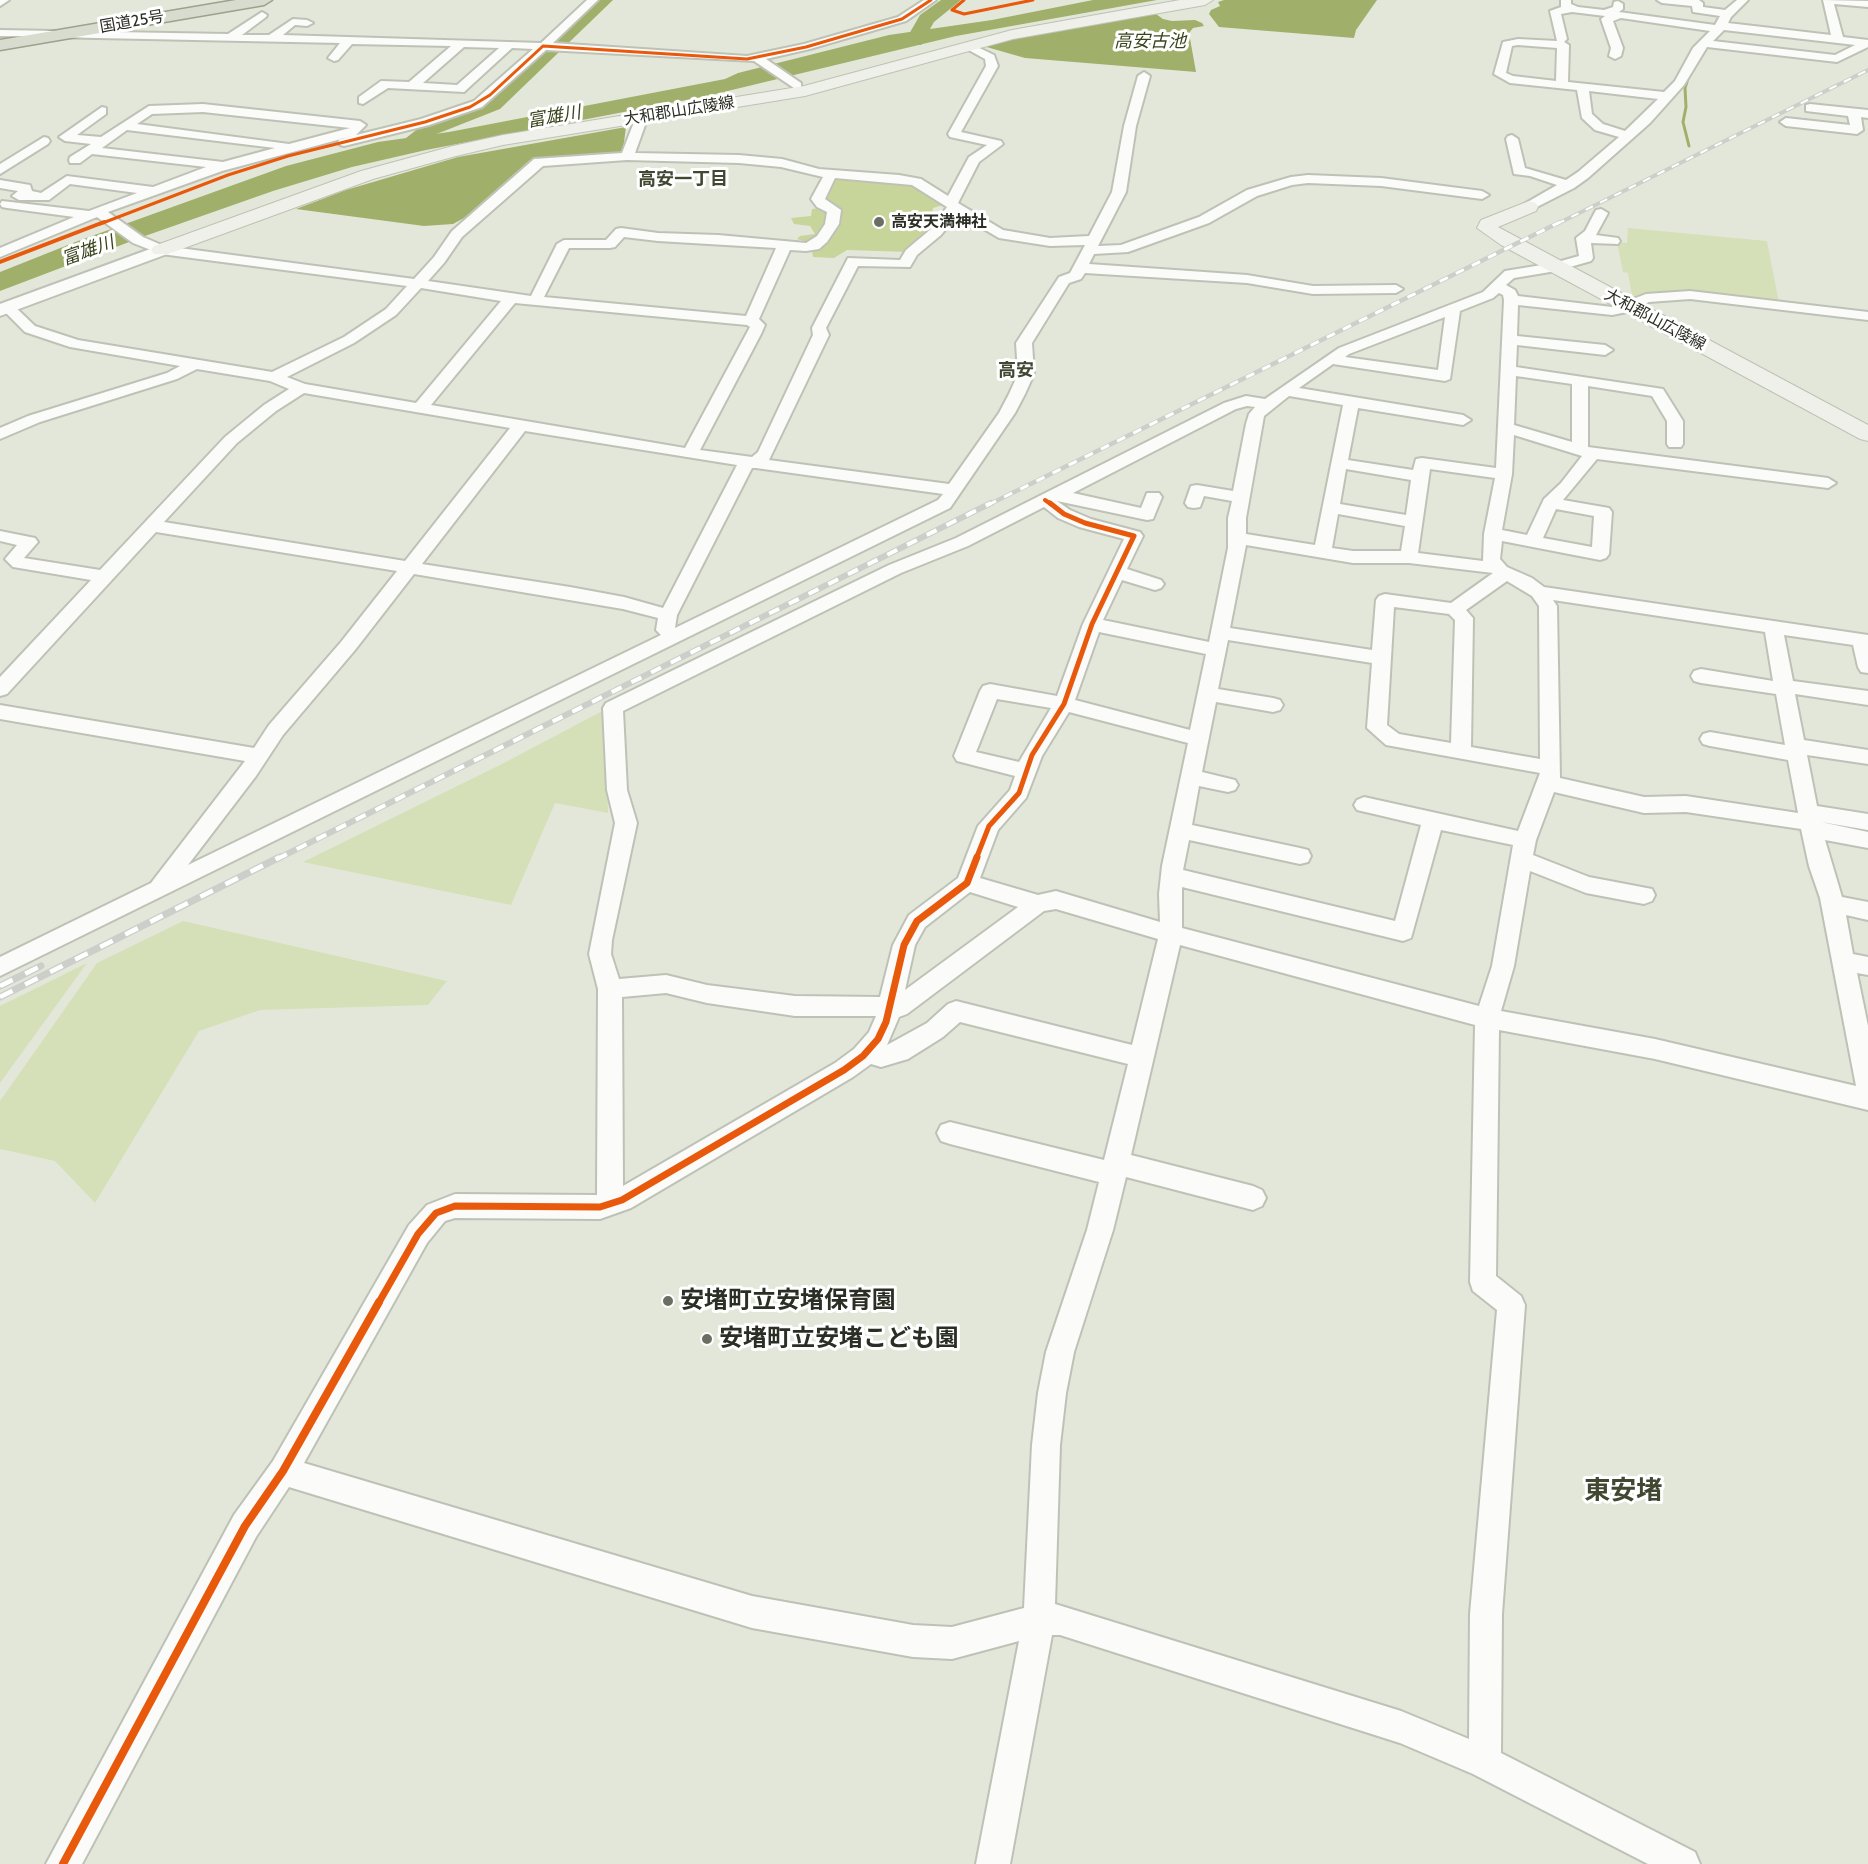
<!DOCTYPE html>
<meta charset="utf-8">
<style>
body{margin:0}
canvas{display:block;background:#e3e7d9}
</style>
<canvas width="1868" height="1864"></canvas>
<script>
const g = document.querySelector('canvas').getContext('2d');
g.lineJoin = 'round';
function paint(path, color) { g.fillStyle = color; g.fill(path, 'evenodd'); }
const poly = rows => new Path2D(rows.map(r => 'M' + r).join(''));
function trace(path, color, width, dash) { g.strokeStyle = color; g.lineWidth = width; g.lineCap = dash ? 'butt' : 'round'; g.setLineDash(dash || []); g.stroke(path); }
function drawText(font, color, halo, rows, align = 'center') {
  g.font = font + ' Cabin,"Noto Sans JP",sans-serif'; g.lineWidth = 6; g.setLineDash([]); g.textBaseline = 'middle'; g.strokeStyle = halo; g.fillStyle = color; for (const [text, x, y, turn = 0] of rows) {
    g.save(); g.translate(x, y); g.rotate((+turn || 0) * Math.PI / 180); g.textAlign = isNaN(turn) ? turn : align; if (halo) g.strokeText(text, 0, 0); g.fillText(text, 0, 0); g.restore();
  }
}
const green = poly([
 [1628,228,1767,241,1779,303,1731,299,1637,299,1632,295,1628,273,1623,272,1617,242,1627,243],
 [606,709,608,813,555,803,511,905,303,862,502,764],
 [183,921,447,981,428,1005,260,1010,199,1031,95,1203,55,1161,0,1149,0,1101,97,963],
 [87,963,0,1083,0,1006]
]);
const forest = poly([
 [835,176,899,182,912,186,943,205,933,208,932,215,939,218,908,252,847,250,834,258,813,257,812,251,823,247,797,239,800,236,815,234,810,226,794,224,791,218,811,216,812,209,834,206,823,197]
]);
const water = poly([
 [1093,0,1157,0,956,36,707,96,426,150,352,167,273,191,145,236,0,291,0,272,78,241,286,166,378,142,449,132,725,79,738,73,889,35,992,20],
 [1224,0,1377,0,1356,30,1354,38,1219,27,1209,14,1211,10,1220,6,1218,2],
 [1156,14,1163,19,1172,21,1195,20,1202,23,1204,26,1193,28,1189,33,1196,72,1025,58,983,46,1063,28],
 [626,127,623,150,612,156,537,158,530,160,464,218,453,224,424,226,296,209,346,190,458,157]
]);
const stream = poly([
 [1689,146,1683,122,1686,107,1685,88,1690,72]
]);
const river = poly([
 [594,0,613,0,500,109,434,135,426,141,422,147,415,149,408,147,405,143,406,138,420,127,486,101,594,0],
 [941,0,961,0,934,22,921,45,907,45,905,41,920,15,941,0]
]);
const minor = poly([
 [0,0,9,0,0,6,0,0],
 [587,0,598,0,553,43,747,56,804,44,898,17,924,0,936,0,906,21,810,49,766,59,801,83,801,89,797,90,754,61,546,50,482,107,429,125,344,146,340,145,338,142,340,139,421,119,474,101,533,49,512,48,464,92,388,88,363,104,359,103,359,97,381,81,409,82,451,46,352,44,338,60,334,61,328,58,340,43,0,36,0,30,228,34,262,12,267,15,266,17,242,35,269,35,293,19,307,20,313,23,307,26,295,25,283,35,541,43,587,0],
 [464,47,499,48,457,85,423,83,464,47],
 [1561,0,1571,0,1571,4,1578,7,1604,10,1613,7,1614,2,1618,1,1623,4,1623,9,1619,12,1715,25,1720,16,1693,12,1692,6,1662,3,1657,0,1699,0,1703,3,1703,7,1725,10,1737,0,1748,0,1731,17,1728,23,1831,35,1823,0,1868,1,1868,7,1834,4,1843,37,1868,40,1868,47,1837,62,1707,47,1684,85,1650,123,1588,178,1574,188,1529,211,1524,210,1522,207,1524,204,1557,185,1530,176,1514,174,1506,139,1508,136,1512,135,1518,139,1525,168,1566,180,1578,172,1619,137,1595,130,1582,118,1577,90,1510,83,1494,74,1503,42,1518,39,1557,41,1550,11,1561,7,1561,0],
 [1572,12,1605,16,1601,19,1611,48,1609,56,1615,59,1621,56,1623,48,1613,21,1621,18,1710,31,1693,48,1675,81,1664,92,1568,82,1569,45,1564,42,1567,39,1561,14,1572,12],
 [1724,30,1838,43,1855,45,1835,55,1713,41,1724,30],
 [1518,45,1557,48,1556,81,1513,76,1506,73,1512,46,1518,45],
 [1589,91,1658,99,1625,131,1603,124,1592,114,1589,91],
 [969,43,994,55,998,66,961,132,1001,141,1003,144,979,162,958,203,1003,230,1050,238,1089,236,1112,192,1124,126,1138,76,1144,72,1150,76,1136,126,1126,192,1098,246,1121,245,1199,217,1247,190,1291,177,1308,175,1381,178,1482,191,1489,195,1482,199,1381,186,1308,183,1292,185,1257,196,1209,223,1128,252,1094,254,1089,264,1247,275,1313,286,1396,285,1403,289,1396,293,1313,294,1247,283,1085,273,1081,279,1069,283,1032,343,1034,374,1025,394,1015,413,950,508,0,976,0,957,151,883,245,761,0,719,0,705,254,748,269,725,341,642,397,571,156,532,7,694,0,696,0,677,91,580,13,567,5,559,17,545,0,541,0,531,35,538,38,542,24,558,100,570,225,437,264,405,289,389,270,381,197,369,177,379,40,422,0,439,0,428,28,416,167,373,180,366,70,347,25,332,0,307,7,303,12,304,35,326,78,340,272,372,344,337,386,309,407,286,161,254,133,243,97,217,0,257,0,248,74,217,7,208,2,207,0,204,2,201,89,211,137,193,70,184,49,200,19,200,12,196,18,191,0,188,0,180,30,185,32,191,41,193,67,176,153,187,206,167,92,154,80,163,70,163,69,160,70,157,91,144,65,141,59,137,102,107,106,108,106,114,77,135,101,137,149,106,203,104,360,121,366,125,356,135,222,171,108,212,143,237,164,246,414,279,434,257,452,231,534,159,622,153,636,117,642,113,648,117,635,153,739,155,782,159,819,169,899,175,921,179,948,196,969,157,987,145,950,137,948,134,986,66,985,59,965,48,963,46,969,43],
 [203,112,350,128,289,144,137,124,152,114,203,112],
 [127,130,275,148,223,162,102,148,127,130],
 [627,160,739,163,781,167,823,177,811,199,817,207,827,212,825,224,817,236,806,243,718,235,658,233,621,228,616,229,606,240,564,240,557,244,531,296,428,281,444,263,462,237,543,166,627,160],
 [835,178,912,185,947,207,931,229,906,250,900,260,848,258,812,328,813,335,758,452,752,457,700,450,761,334,765,325,759,319,790,250,806,251,819,249,827,242,839,224,841,210,825,199,835,178],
 [958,214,999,238,1050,246,1085,245,1070,273,1059,277,1016,343,1018,374,1009,394,999,413,949,484,769,460,829,335,826,328,858,266,910,267,917,255,941,235,958,214],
 [624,237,658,241,776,248,746,316,544,297,569,248,610,248,615,247,624,237],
 [421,288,501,301,416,403,305,384,287,377,354,343,396,315,421,288],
 [515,303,747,325,750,327,685,448,431,405,515,303],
 [304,393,510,428,405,561,164,522,237,443,276,411,304,393],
 [525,431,737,465,663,608,624,597,570,587,422,564,525,431],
 [752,468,756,468,943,494,938,500,675,628,677,615,752,468],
 [414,574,623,609,658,618,656,630,661,635,188,865,256,776,283,735,355,650,414,574],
 [1810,104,1868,110,1868,118,1861,117,1863,130,1857,134,1786,126,1780,122,1786,118,1850,125,1848,116,1806,111,1806,105,1810,104],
 [44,137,48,138,50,141,48,144,0,174,0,164,44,137],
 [1601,209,1608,213,1596,235,1618,238,1620,241,1618,244,1591,243,1593,258,1591,261,1556,271,1514,278,1506,285,1515,290,1518,296,1612,307,1646,294,1690,291,1868,312,1868,320,1690,299,1649,302,1627,312,1612,315,1518,305,1517,336,1605,345,1613,350,1605,355,1517,345,1516,367,1663,389,1683,421,1683,444,1681,447,1669,447,1667,444,1667,421,1652,396,1588,386,1588,447,1828,478,1836,483,1828,488,1597,459,1563,500,1609,508,1612,512,1609,554,1606,558,1600,560,1502,541,1500,559,1507,567,1532,578,1544,587,1868,635,1868,673,1861,672,1858,667,1853,645,1784,635,1793,681,1868,691,1868,705,1795,694,1804,740,1868,750,1868,764,1807,755,1817,806,1868,814,1868,830,1821,822,1868,832,1868,848,1825,840,1842,897,1868,902,1868,920,1846,915,1853,954,1868,957,1868,975,1857,973,1868,1026,1868,1110,1655,1059,1499,1030,1496,1276,1521,1296,1525,1305,1502,1614,1501,1753,1695,1852,1700,1864,1648,1864,1473,1774,1400,1743,1060,1635,1052,1635,1010,1864,976,1864,1019,1641,952,1659,913,1657,752,1628,289,1487,256,1537,82,1864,46,1864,234,1515,273,1461,409,1225,427,1205,455,1194,597,1195,598,989,589,954,615,823,607,790,603,708,606,703,889,565,956,538,1224,403,1246,396,1265,399,1339,348,1483,292,1505,271,1554,263,1579,256,1576,238,1585,231,1596,210,1601,209],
 [1499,293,1503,295,1504,300,1496,468,1422,458,1416,459,1413,470,1348,460,1358,408,1463,425,1471,420,1463,415,1299,388,1333,364,1445,381,1450,379,1460,311,1493,298,1499,293],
 [1445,317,1438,370,1345,357,1349,354,1445,317],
 [1516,376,1572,384,1572,442,1514,425,1516,376],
 [1289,396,1343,405,1315,545,1246,534,1246,518,1264,416,1289,396],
 [1247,406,1255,407,1249,414,1246,424,1233,491,1197,485,1191,486,1185,503,1188,507,1194,508,1200,507,1204,496,1232,501,1228,518,1228,548,1209,642,1103,620,1122,580,1155,590,1161,588,1164,584,1161,580,1127,569,1143,536,1140,532,1091,519,1070,510,1057,501,1147,520,1153,519,1162,497,1159,493,1147,493,1141,508,1073,493,1236,409,1247,406],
 [1514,435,1582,456,1561,483,1544,499,1527,535,1502,530,1512,474,1514,435],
 [1346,469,1411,480,1406,515,1340,504,1346,469],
 [1430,469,1495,478,1484,534,1483,561,1418,553,1430,469],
 [1044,507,1058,518,1079,527,1124,539,1083,624,1057,696,990,684,983,686,980,691,954,756,957,761,1015,776,1010,790,978,826,958,878,909,915,893,945,880,997,795,996,707,985,666,975,619,979,611,954,612,940,637,823,627,790,623,711,901,573,968,546,1044,507],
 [1556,509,1594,516,1592,547,1543,538,1556,509],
 [1338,514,1405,526,1401,551,1353,551,1332,548,1338,514],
 [1246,545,1353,563,1409,563,1493,573,1451,603,1385,594,1379,596,1376,600,1372,650,1230,628,1246,545],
 [1507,581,1532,596,1539,606,1540,759,1471,747,1473,618,1466,610,1507,581],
 [1553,600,1765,632,1773,681,1701,669,1694,671,1691,676,1694,681,1701,683,1776,694,1785,745,1710,732,1703,734,1700,739,1703,744,1710,746,1788,760,1798,813,1686,796,1644,797,1560,778,1557,606,1553,600],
 [1394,607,1449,614,1455,620,1451,743,1399,734,1387,725,1394,607],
 [1099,632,1206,654,1190,730,1075,700,1099,632],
 [1228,640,1372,663,1367,728,1386,745,1540,773,1518,831,1364,797,1357,800,1354,805,1357,810,1421,825,1395,921,1183,870,1189,840,1300,864,1308,862,1311,856,1308,850,1300,848,1192,825,1199,786,1228,792,1235,790,1238,785,1235,780,1202,772,1216,702,1273,712,1280,710,1283,705,1280,700,1273,698,1218,689,1228,640],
 [997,699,1051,708,1019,762,976,752,997,699],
 [1069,712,1188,743,1162,866,1159,894,1160,922,1056,891,1038,895,980,878,998,830,1026,798,1042,756,1069,712],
 [1554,792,1644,813,1686,812,1801,829,1809,866,1820,898,1856,1086,1655,1039,1501,1011,1514,966,1530,871,1586,893,1644,904,1652,901,1655,895,1652,889,1589,877,1533,855,1536,840,1554,792],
 [1441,830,1513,845,1492,966,1479,1006,1182,928,1182,887,1403,941,1411,938,1441,830],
 [970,892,1018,907,905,990,915,945,925,927,970,892],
 [1056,909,1158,939,1132,1045,956,1001,948,1004,927,1023,887,1045,899,1017,907,1014,1044,911,1056,909],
 [1180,945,1475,1025,1470,1282,1473,1291,1497,1310,1470,1614,1469,1739,1401,1711,1055,1604,1060,1445,1066,1393,1074,1352,1113,1230,1126,1177,1253,1210,1262,1206,1266,1198,1262,1190,1253,1186,1131,1155,1180,945],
 [666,993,707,1003,795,1016,876,1016,869,1032,854,1049,835,1063,623,1186,622,997,666,993],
 [960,1022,1128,1064,1104,1160,950,1122,941,1125,937,1133,941,1141,950,1144,1099,1182,1087,1230,1046,1352,1038,1393,1032,1445,1024,1608,952,1627,913,1625,752,1596,304,1463,427,1243,445,1221,455,1218,600,1219,631,1208,853,1077,871,1064,881,1067,908,1059,943,1037,960,1022]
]);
const tertiary = poly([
 [161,245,167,246,170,250,167,254,0,316,0,304,161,245]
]);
const secondary = poly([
 [1180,0,1213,0,1205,5,1013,39,805,96,503,145,456,156,373,179,168,254,154,254,151,250,154,246,361,171,453,146,503,135,804,86,1012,30,1180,0],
 [1529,201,1536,203,1538,207,1536,211,1498,227,1868,425,1868,441,1860,439,1501,245,1477,228,1481,220,1529,201]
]);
const trunk = poly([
 [236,0,272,0,264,5,0,50,0,40,236,0]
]);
const railFar3 = poly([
 [1557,224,1868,70]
]);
const railFar2 = poly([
 [988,505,1560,222]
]);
const railFar1 = poly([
 [277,859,991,503]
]);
const rail = poly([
 [0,986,41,966],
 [0,997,280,857]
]);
const cyclewayFar4 = poly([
 [964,0,952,10,964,14,1033,0],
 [100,224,228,175,288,156,425,122,470,107,490,95,543,46,747,59,806,47,902,19,931,0]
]);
const cyclewayFar3 = poly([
 [0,262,104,222],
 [1045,500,1052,505]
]);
const cyclewayFar2 = poly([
 [976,859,989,826,1019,793,1032,755,1064,704,1092,624,1134,536,1085,523,1064,514,1050,503]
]);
const cyclewayFar1 = poly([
 [378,1304,418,1234,436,1213,455,1206,600,1207,622,1200,844,1070,863,1056,878,1039,886,1022,904,945,917,921,967,883,977,857]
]);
const cycleway = poly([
 [63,1864,245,1526,283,1471,379,1302]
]);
const markers = [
 [879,222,6,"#6b6f63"],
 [668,1301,6,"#6b6f63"],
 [707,1339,6,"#6b6f63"]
];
const farStreetnames = [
 ["国道25号",132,22,-10],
 ["大和郡山広陵線",679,111,-9],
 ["大和郡山広陵線",1655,320,28]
];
const farPoinames = [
 ["高安天満神社",891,222]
];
const farWaternames = [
 ["高安古池",1150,42],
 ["富雄川",554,117,-10],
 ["富雄川",88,251,-20]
];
const farNeighbourhoodnames = [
 ["高安一丁目",683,180],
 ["高安",1016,371]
];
const nearPoinames = [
 ["安堵町立安堵保育園",680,1301],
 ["安堵町立安堵こども園",719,1339]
];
const nearNeighbourhoodnames = [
 ["東安堵",1623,1491]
];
paint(green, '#d5e0b9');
paint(forest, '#c7d59b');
paint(water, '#a0b06a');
trace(stream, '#a0b06a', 3);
paint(river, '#a0b06a');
trace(minor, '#bec2b6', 4);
trace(tertiary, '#bec2b6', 4);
trace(secondary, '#bec2b6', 2);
trace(trunk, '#9ca18c', 3);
paint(minor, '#fbfbf9');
paint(tertiary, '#fbfbf9');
paint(secondary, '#eef0e9');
paint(trunk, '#d8dcce');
trace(railFar3, '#cccec9', 4);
trace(railFar2, '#cccec9', 4.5);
trace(railFar1, '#cccec9', 6);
trace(rail, '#cccec9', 7);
trace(railFar3, '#fff', 2, [8]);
trace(railFar2, '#fff', 3, [9]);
trace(railFar1, '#fff', 4, [11]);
trace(rail, '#fff', 4.5, [14]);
trace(cyclewayFar4, '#e8590c', 3);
trace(cyclewayFar3, '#e8590c', 4);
trace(cyclewayFar2, '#e8590c', 5);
trace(cyclewayFar1, '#e8590c', 7);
trace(cycleway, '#e8590c', 8);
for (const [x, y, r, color] of markers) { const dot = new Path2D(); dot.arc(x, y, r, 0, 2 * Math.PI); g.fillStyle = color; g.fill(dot); trace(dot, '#fff', 2); }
drawText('16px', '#2b2e24', '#fff', farStreetnames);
drawText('bold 16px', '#2b2e24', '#fff', farPoinames, 'left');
drawText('italic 18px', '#3a431c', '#fff', farWaternames);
drawText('bold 18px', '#414731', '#fff', farNeighbourhoodnames);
drawText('bold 24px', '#2b2e24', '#fff', nearPoinames, 'left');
drawText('bold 26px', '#414731', '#fff', nearNeighbourhoodnames);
</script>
